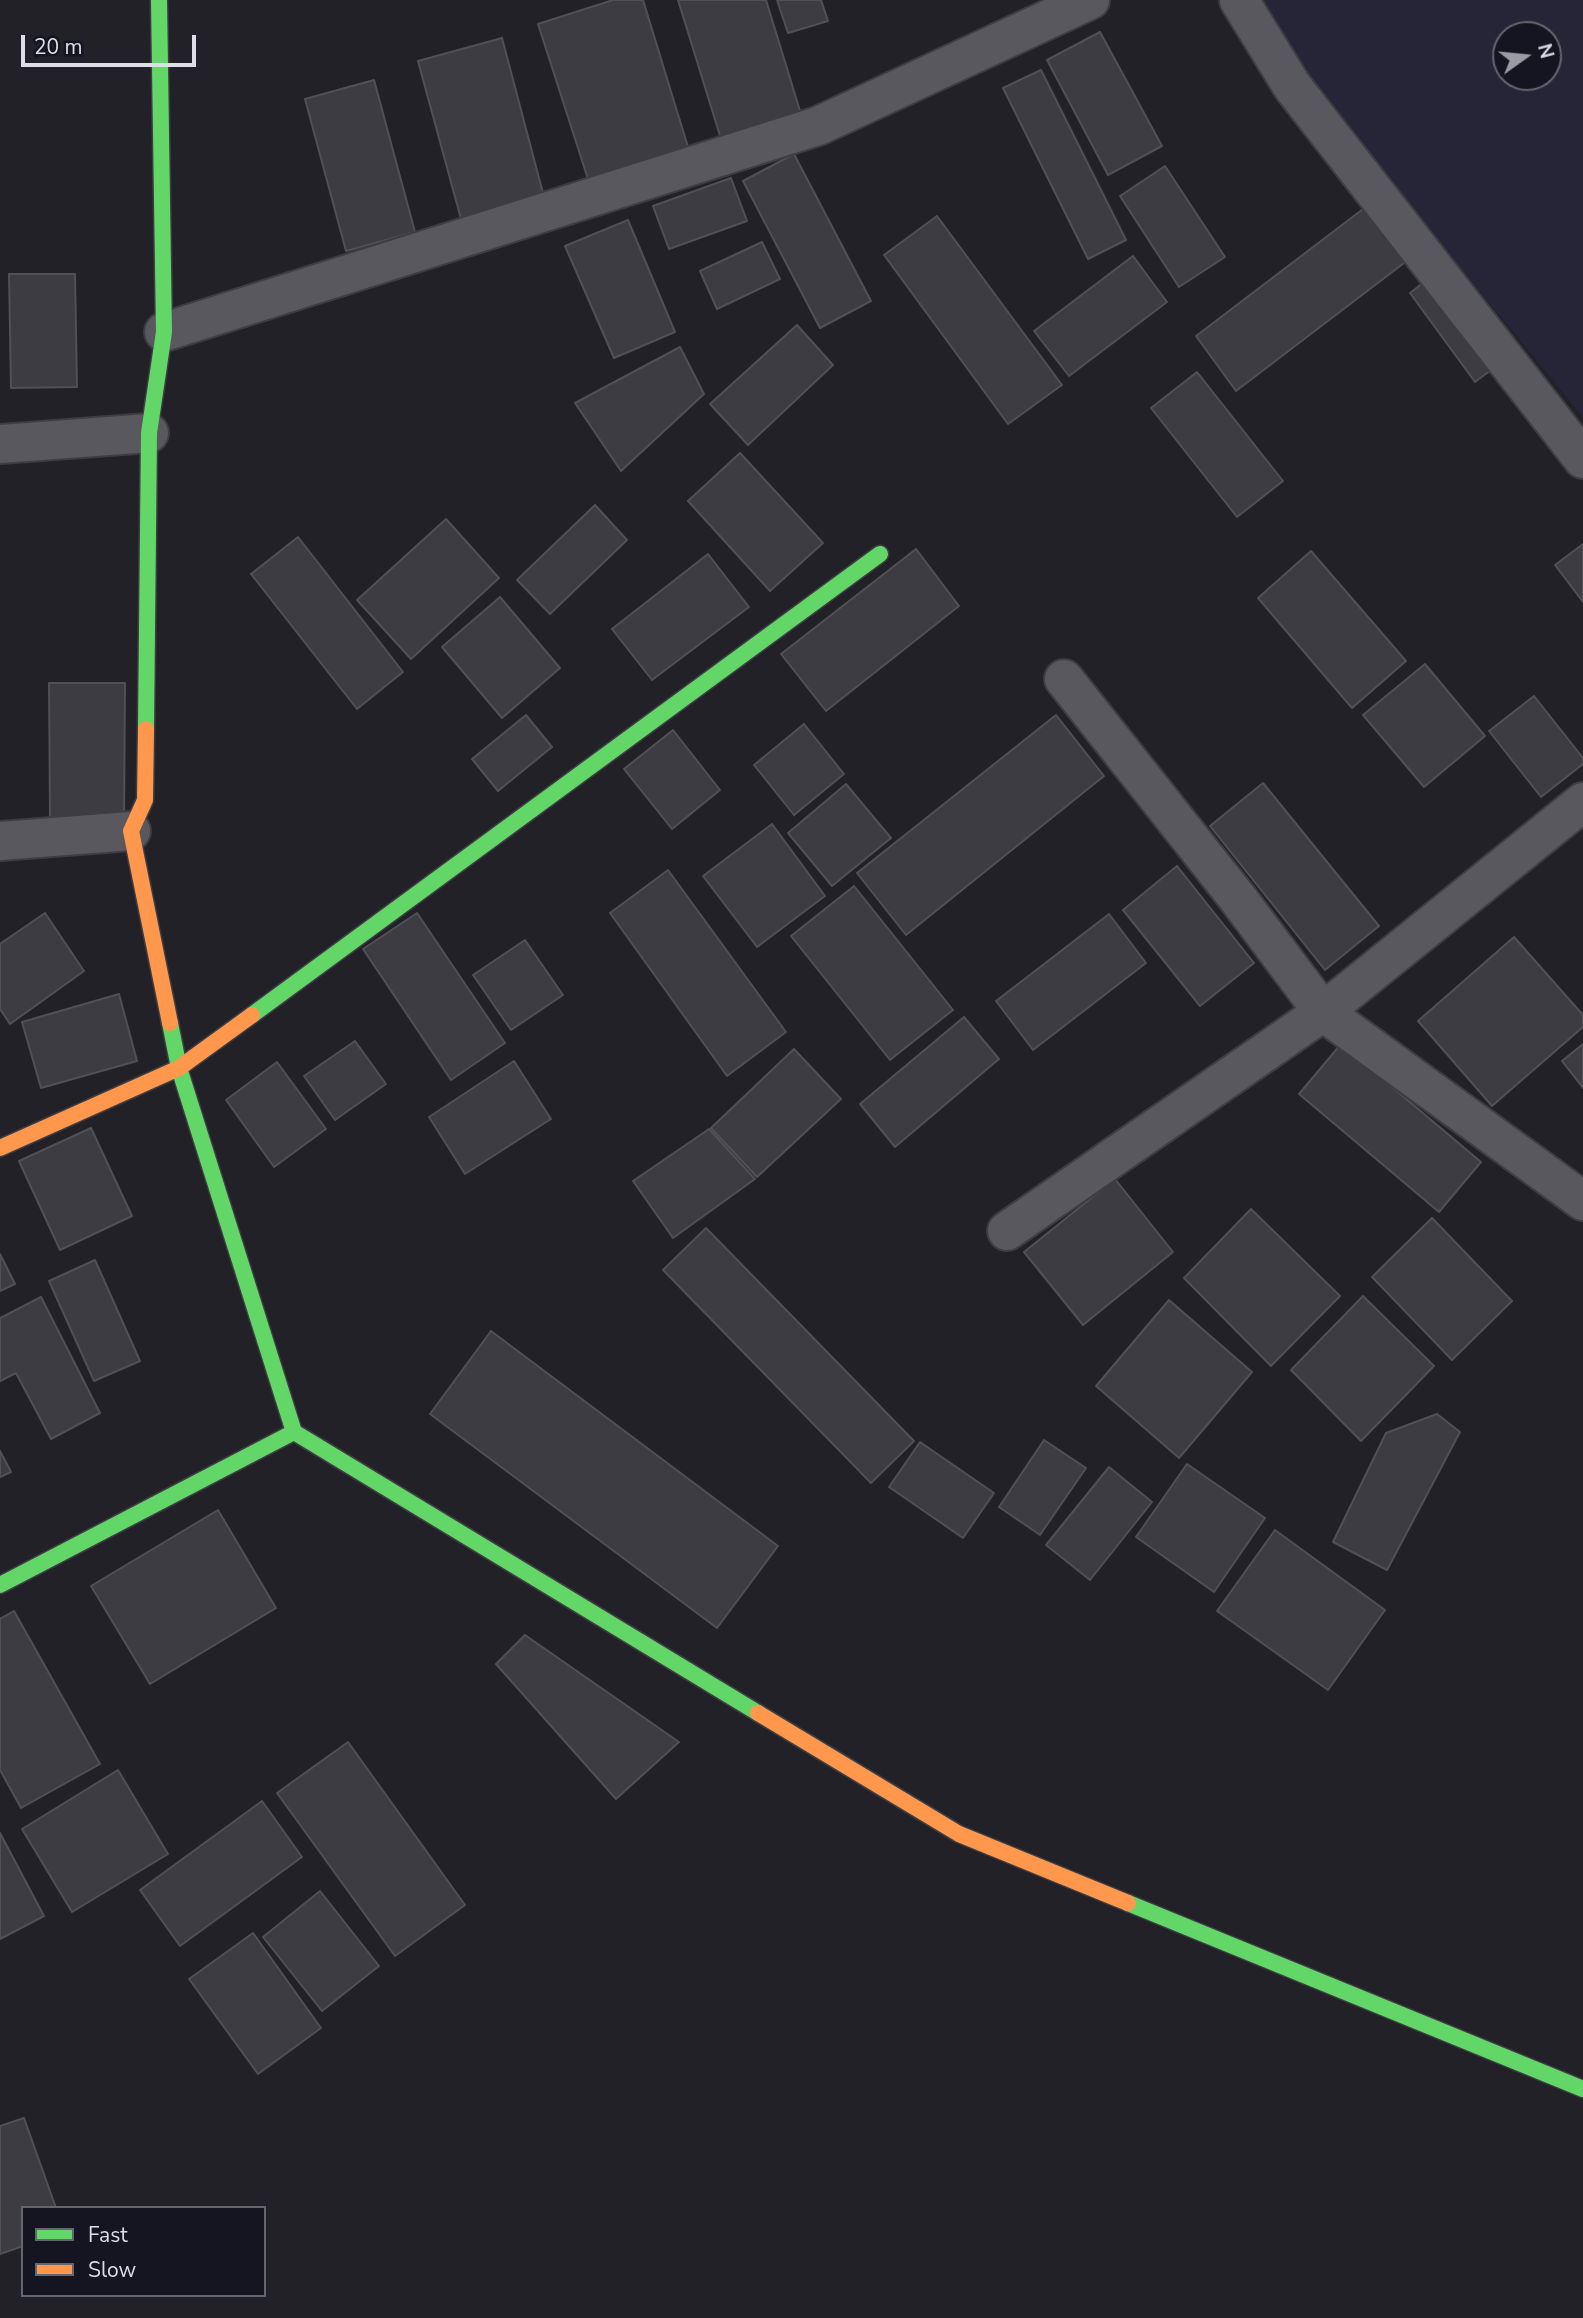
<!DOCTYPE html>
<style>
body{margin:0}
#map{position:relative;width:1583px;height:2318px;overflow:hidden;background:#212127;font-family:"Nunito Sans",sans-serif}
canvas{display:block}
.legend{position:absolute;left:21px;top:2206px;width:245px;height:91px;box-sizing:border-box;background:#151521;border:2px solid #656570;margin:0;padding:9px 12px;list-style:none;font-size:21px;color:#dddee6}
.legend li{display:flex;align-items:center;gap:14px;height:35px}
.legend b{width:35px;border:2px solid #656570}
.north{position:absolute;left:1492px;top:21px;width:70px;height:70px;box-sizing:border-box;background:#151521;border:2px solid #656570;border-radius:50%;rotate:75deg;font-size:19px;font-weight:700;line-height:28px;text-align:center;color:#dddee6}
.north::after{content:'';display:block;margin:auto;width:24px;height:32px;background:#9b9ca3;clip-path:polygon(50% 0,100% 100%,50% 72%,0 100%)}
.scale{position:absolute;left:21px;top:35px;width:175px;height:32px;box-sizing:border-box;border:4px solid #dddee6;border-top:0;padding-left:9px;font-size:21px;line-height:24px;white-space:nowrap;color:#dddee6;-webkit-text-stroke:5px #151521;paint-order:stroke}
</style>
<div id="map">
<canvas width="1583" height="2318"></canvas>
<ul class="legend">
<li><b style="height:9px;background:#63d668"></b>Fast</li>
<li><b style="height:9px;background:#ff974d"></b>Slow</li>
</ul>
<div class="north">N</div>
<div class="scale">20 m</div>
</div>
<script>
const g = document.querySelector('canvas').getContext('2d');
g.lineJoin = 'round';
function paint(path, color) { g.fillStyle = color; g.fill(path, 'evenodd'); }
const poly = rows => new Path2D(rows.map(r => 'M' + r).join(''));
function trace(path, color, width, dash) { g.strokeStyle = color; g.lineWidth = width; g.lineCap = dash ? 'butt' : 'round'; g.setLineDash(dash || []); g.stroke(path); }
const built = poly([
 [1240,0,1583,0,1583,417],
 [1506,35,1548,35,1548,77,1506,77]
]);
const building = poly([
 [613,0,643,0,688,147,588,179,538,24,613,0],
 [678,0,766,0,801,114,721,139,678,0],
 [777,0,821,0,828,21,788,33,777,0],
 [1100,32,1162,146,1108,175,1047,60,1100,32],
 [502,38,544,197,461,219,418,61,502,38],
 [1041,70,1126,240,1088,259,1003,88,1041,70],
 [374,80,415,232,346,251,305,99,374,80],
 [794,154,871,301,820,328,743,181,794,154],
 [1165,166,1225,257,1179,287,1120,196,1165,166],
 [731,178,747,221,669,249,653,206,731,178],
 [1367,206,1408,260,1236,391,1196,336,1367,206],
 [937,216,1062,385,1008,424,884,255,937,216],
 [628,220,675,332,614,358,565,246,628,220],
 [762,242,780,279,717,309,700,271,762,242],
 [1133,256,1167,302,1069,376,1034,331,1133,256],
 [9,274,75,274,77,387,11,388,9,274],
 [1433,275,1499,364,1475,382,1410,293,1433,275],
 [797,325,833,365,748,445,710,404,797,325],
 [680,347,704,394,621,471,575,403,680,347],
 [1197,372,1283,481,1237,517,1151,408,1197,372],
 [740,453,823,543,770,591,688,501,740,453],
 [595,505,627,540,550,614,517,580,595,505],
 [446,519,499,578,411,659,357,600,446,519],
 [298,537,403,672,357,709,251,574,298,537],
 [1583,544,1583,602,1555,565,1583,544],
 [916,549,959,606,826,711,781,654,916,549],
 [1311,551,1406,661,1352,708,1258,598,1311,551],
 [708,554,749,607,652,680,612,629,708,554],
 [500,597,560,668,502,718,442,647,500,597],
 [1425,664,1485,736,1424,787,1363,715,1425,664],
 [49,683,125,683,124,819,50,818,49,683],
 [1534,696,1583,758,1583,764,1541,797,1489,731,1534,696],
 [526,715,552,747,498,791,472,759,526,715],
 [1056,715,1104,776,906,935,857,873,1056,715],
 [804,724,844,774,794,815,754,765,804,724],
 [673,730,720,790,672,829,624,769,673,730],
 [1263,783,1379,926,1325,970,1210,826,1263,783],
 [846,784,891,838,832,886,788,833,846,784],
 [772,824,825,896,757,947,703,876,772,824],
 [1177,866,1254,963,1200,1006,1123,910,1177,866],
 [668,870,786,1032,727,1076,610,913,668,870],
 [854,886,953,1010,890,1060,791,936,854,886],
 [45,913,84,971,10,1024,0,1009,0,944,45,913],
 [417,913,505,1043,451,1080,363,949,417,913],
 [1109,914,1146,963,1033,1050,996,1001,1109,914],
 [1514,937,1583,1015,1583,1027,1492,1106,1418,1021,1514,937],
 [525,940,563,995,511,1030,473,975,525,940],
 [119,994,137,1061,41,1088,22,1022,119,994],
 [964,1017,999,1059,895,1147,860,1104,964,1017],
 [355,1041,386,1084,335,1120,304,1076,355,1041],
 [1341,1044,1481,1162,1439,1212,1299,1094,1341,1044],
 [1583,1044,1583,1088,1562,1061,1583,1044],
 [794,1049,841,1099,757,1177,711,1128,794,1049],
 [514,1061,551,1119,465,1174,429,1117,514,1061],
 [277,1062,326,1129,274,1167,226,1100,277,1062],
 [91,1128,132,1216,60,1250,19,1161,91,1128],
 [709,1129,755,1179,673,1238,633,1181,709,1129],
 [1115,1179,1173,1252,1083,1325,1024,1252,1115,1179],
 [1251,1209,1340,1296,1271,1366,1184,1278,1251,1209],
 [1432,1218,1512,1301,1452,1360,1372,1277,1432,1218],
 [706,1228,914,1441,871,1483,663,1270,706,1228],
 [0,1254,15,1284,0,1291,0,1254],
 [95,1260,140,1361,94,1381,49,1281,95,1260],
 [1363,1296,1434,1366,1361,1441,1291,1370,1363,1296],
 [41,1297,100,1413,51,1439,16,1373,0,1381,0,1318,41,1297],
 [1169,1300,1252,1372,1179,1458,1096,1386,1169,1300],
 [491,1331,778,1546,717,1628,430,1414,491,1331],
 [1437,1414,1460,1432,1387,1570,1333,1542,1386,1433,1437,1414],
 [1044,1440,1086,1468,1040,1535,999,1507,1044,1440],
 [920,1442,994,1493,963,1538,889,1487,920,1442],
 [0,1451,11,1472,0,1477,0,1451],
 [1187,1464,1265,1518,1214,1592,1136,1537,1187,1464],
 [1109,1467,1152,1502,1090,1580,1046,1545,1109,1467],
 [218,1510,276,1608,150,1684,91,1586,218,1510],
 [1275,1530,1385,1610,1328,1690,1217,1611,1275,1530],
 [14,1611,100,1764,21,1808,0,1770,0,1619,14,1611],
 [525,1635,679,1742,616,1799,496,1664,525,1635],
 [348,1742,465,1905,395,1956,277,1793,348,1742],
 [118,1770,168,1854,72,1912,22,1829,118,1770],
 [262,1801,302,1857,180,1946,140,1890,262,1801],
 [0,1833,44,1916,0,1939,0,1833],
 [320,1891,379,1966,322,2011,263,1937,320,1891],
 [253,1933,321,2028,258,2074,189,1979,253,1933],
 [24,2118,56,2208,23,2208,23,2246,0,2254,0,2126,24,2118]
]);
const street = poly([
 [1239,0,1292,86,1583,459],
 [164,332,818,126,1090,0],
 [0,444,149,433],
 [1064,679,1239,900,1323,1012,1583,1201],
 [0,841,131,831],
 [1007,1231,1323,1012,1583,802]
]);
const fast = poly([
 [146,729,149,433,164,332,159,0],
 [252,1015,880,554],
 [170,1023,179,1068,294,1432],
 [0,1585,294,1432,758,1713],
 [1128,1903,1583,2089]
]);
const slow = poly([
 [146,729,145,800,131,831,170,1023],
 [0,1148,179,1068,252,1015],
 [758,1713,959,1834,1128,1903]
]);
paint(built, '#252537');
paint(building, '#3c3c42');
trace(building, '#505056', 2);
trace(street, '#3d3d43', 42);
trace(fast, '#3d3d43', 19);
trace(slow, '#3d3d43', 19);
trace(street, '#58585e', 38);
trace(fast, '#63d668', 16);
trace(slow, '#ff974d', 16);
</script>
